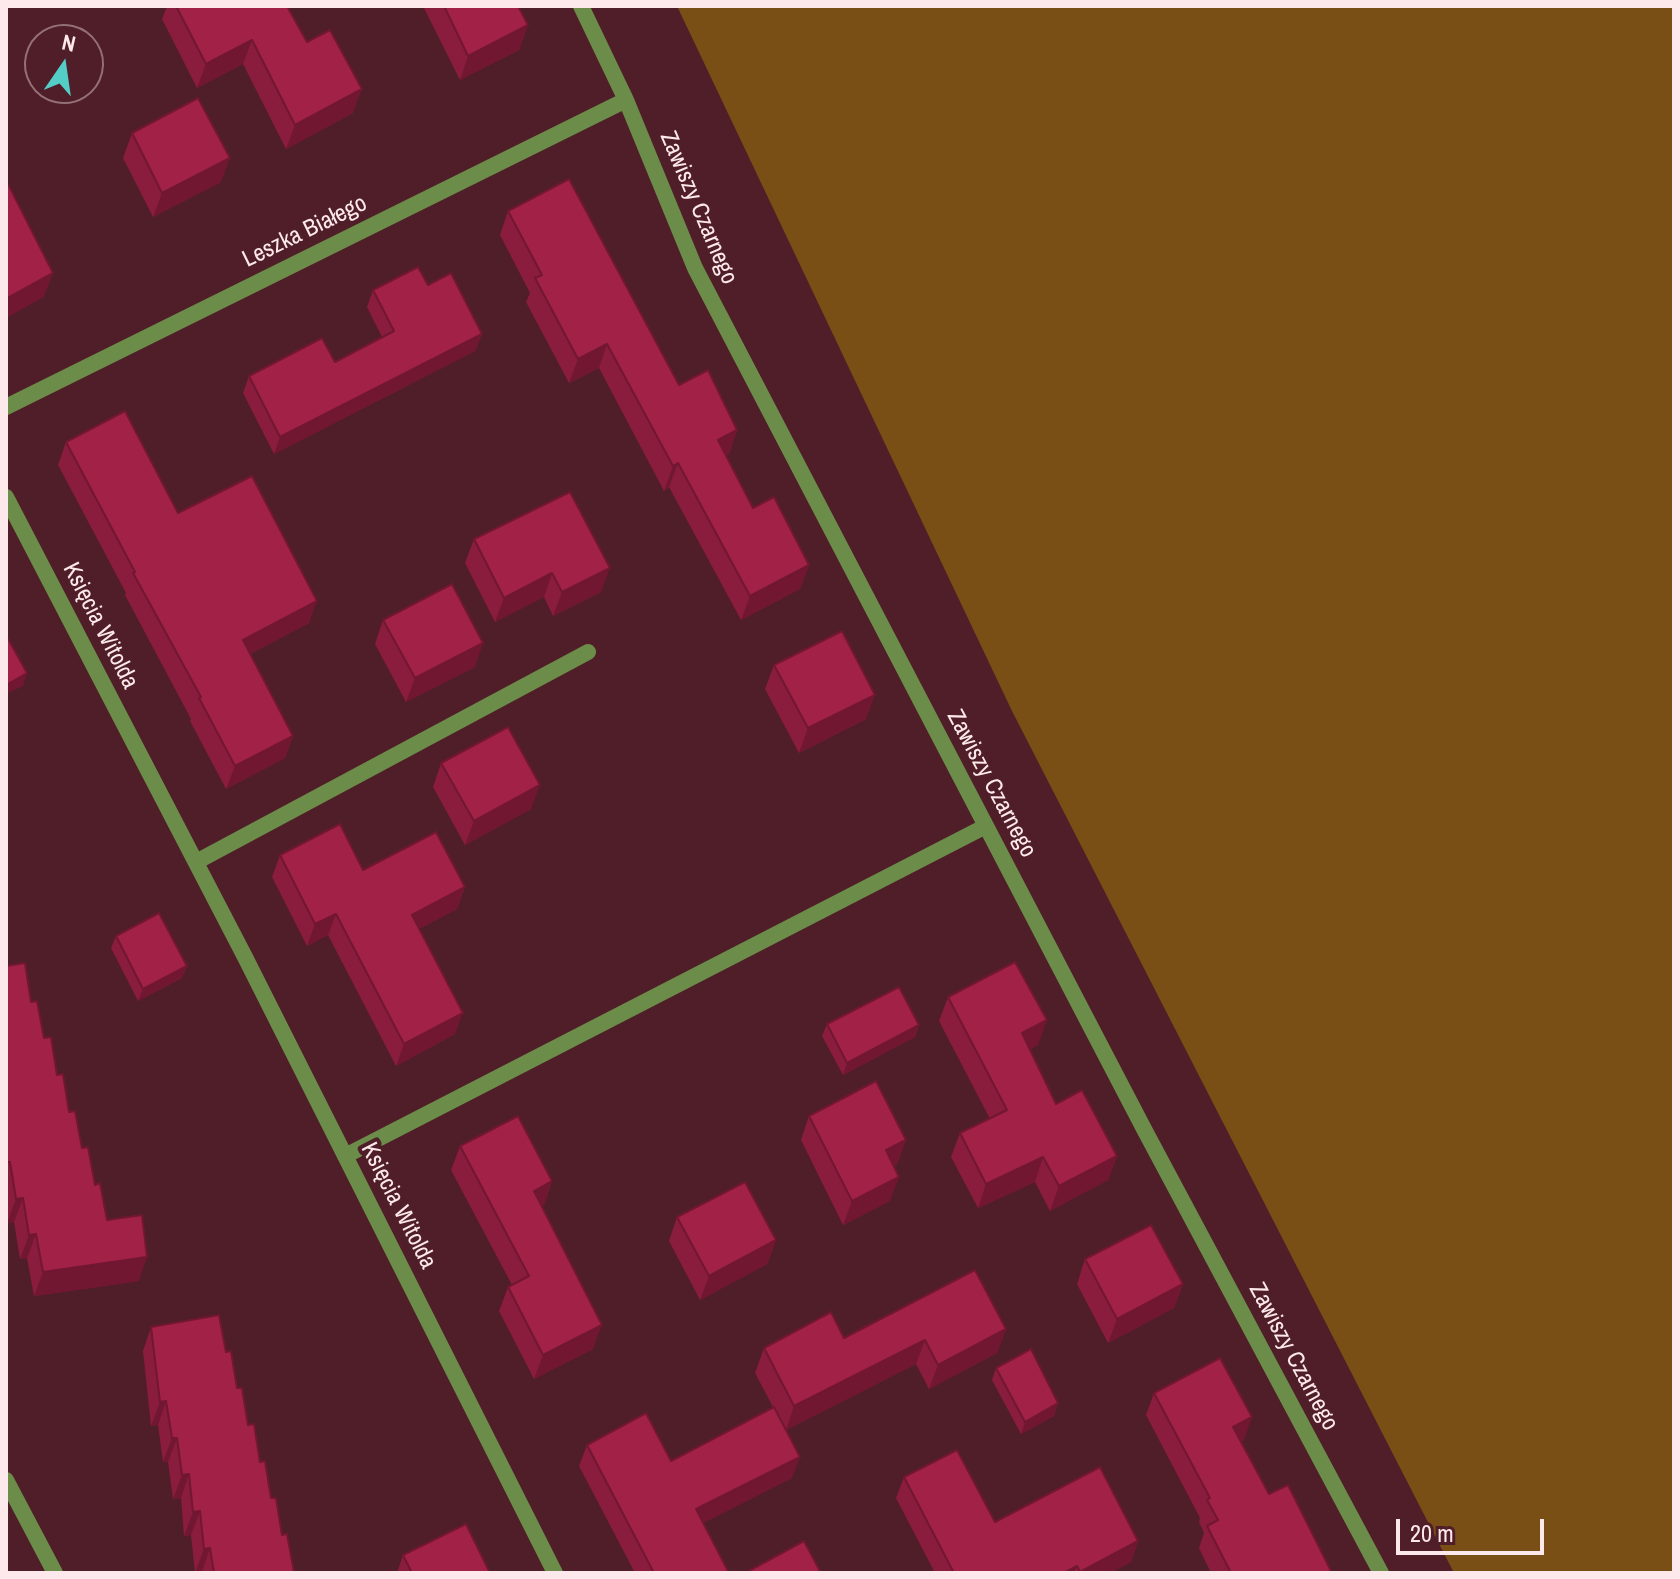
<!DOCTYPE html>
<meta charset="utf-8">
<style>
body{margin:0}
#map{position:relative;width:1680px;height:1579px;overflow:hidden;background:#4f1e28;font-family:"Archivo Narrow",sans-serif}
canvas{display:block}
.frame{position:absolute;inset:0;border:8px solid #fde9eb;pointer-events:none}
.north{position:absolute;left:24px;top:24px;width:80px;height:80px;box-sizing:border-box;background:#4f1e28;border:2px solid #956f76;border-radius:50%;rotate:13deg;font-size:22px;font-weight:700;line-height:32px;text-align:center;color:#fde9eb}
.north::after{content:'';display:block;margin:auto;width:28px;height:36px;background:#54cdc6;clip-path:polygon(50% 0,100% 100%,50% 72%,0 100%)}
.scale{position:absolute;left:1396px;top:1519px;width:148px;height:36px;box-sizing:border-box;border:4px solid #fde9eb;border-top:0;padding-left:10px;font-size:24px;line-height:28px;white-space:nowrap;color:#fde9eb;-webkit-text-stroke:6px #4f1e28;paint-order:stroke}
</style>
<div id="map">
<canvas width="1680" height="1579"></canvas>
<div class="frame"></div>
<div class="north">N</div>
<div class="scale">20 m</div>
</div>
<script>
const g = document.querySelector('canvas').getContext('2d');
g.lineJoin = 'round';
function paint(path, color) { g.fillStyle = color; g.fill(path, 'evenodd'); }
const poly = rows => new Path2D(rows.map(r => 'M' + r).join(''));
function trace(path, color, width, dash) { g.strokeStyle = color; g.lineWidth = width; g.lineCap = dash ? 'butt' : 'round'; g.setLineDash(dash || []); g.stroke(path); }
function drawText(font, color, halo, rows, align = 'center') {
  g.font = font + ' "Archivo Narrow",sans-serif'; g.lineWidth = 8; g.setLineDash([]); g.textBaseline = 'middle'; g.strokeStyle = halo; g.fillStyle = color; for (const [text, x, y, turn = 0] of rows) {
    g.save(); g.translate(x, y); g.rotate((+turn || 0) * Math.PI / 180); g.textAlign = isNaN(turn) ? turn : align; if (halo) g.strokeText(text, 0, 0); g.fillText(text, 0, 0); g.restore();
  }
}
const green = poly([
 [677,6,1674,6,1674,1573,1454,1573,1012,711]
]);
const minor = poly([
 [581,6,626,100,695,268,1144,1129,1381,1573],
 [6,407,626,100],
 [6,497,245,957,555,1573],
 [196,862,588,652],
 [345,1156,986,826]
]);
const tertiary = poly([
 [6,1480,55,1573]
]);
const wall = poly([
 [167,6,287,6,307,42,353,113,286,149,243,64,197,88,162,19],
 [423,6,518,6,528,25,519,50,460,80],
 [132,133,221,182,153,217,123,158],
 [508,211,679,385,737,430,729,454,726,456,753,508,809,565,800,589,741,620,669,487,664,491,599,368,569,383,526,302,530,293,500,235],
 [428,285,482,334,475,351,274,454,243,393,249,376,335,362,382,337,367,307,373,290],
 [66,442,178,513,309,623,250,654,293,736,285,758,226,789,190,721,191,719,125,595,126,593,58,465],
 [474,539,601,592,553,616,544,597,495,622,465,563],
 [383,620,475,667,406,702,375,644],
 [774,665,866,719,799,753,765,689],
 [441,763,531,809,465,845,433,787],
 [280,855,465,887,457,909,419,929,455,1034,396,1066,328,935,307,946,272,877],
 [116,936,187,966,182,978,138,1001,111,948],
 [6,966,31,1002,107,1220,139,1281,34,1296,27,1258,20,1259,14,1222,7,1223,6,1216],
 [948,997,1038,1045,1030,1049,1056,1104,1117,1156,1108,1180,1050,1211,1035,1182,978,1208,951,1157,960,1133,990,1119,939,1021],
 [827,1024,919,1025,915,1037,843,1075,822,1036],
 [809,1116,906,1140,897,1164,894,1166,890,1201,843,1225,801,1140],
 [460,1146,552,1181,544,1205,542,1206,593,1349,534,1379,499,1311,508,1287,512,1285,451,1170],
 [677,1217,776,1240,767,1264,700,1300,669,1241],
 [1085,1259,1183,1284,1174,1308,1108,1343,1077,1284],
 [151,1327,226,1352,294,1572,298,1573,195,1573,191,1535,184,1536,181,1498,173,1499,168,1462,163,1462,158,1425,151,1426,143,1351],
 [1006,1329,997,1353,929,1389,916,1364,786,1430,792,1478,703,1523,729,1573,635,1573,579,1466,587,1445,671,1461,773,1407,755,1373,764,1348,844,1338],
 [996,1368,1058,1403,1054,1416,1021,1434,992,1380],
 [1154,1393,1244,1440,1240,1441,1269,1494,1332,1573,1211,1573,1199,1548,1204,1533,1199,1522,1200,1518,1146,1415],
 [904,1477,995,1522,1138,1541,1131,1562,1110,1573,935,1573,896,1498],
 [403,1555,490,1573,397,1573]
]);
const shadedWall = poly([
 [528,25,519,50,460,80,468,56],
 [252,40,243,64,197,88,206,64],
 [362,89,353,113,286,149,295,125],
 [230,158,221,182,153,217,162,193],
 [53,273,44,297,6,318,6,299],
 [482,334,475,351,274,454,280,437],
 [607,344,599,368,569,383,578,359],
 [737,430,729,454,709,465,718,440],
 [678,463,669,487,664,491,673,466],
 [809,565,800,589,741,620,750,596],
 [610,568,601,592,553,616,562,592],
 [552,573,544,597,495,622,504,598],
 [317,601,309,623,234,662,243,640],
 [483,643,475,667,406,702,415,678],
 [27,673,23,686,6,694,6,685],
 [875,695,866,719,799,753,808,728],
 [293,736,285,758,226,789,235,766],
 [540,785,531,809,465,845,474,821],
 [465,887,457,909,404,937,412,915],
 [336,914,328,935,307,946,315,924],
 [187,966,182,978,138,1001,143,989],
 [463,1013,455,1034,396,1066,404,1044],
 [1047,1020,1038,1045,1013,1057,1022,1033],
 [919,1025,915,1037,843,1075,847,1063],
 [906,1140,897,1164,877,1174,886,1150],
 [1117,1156,1108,1180,1050,1211,1059,1186],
 [1043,1157,1035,1182,978,1208,986,1184],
 [899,1177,890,1201,843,1225,852,1201],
 [552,1181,544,1205,525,1215,534,1191],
 [23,1198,14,1222,7,1223,16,1199],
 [36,1234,27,1258,20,1259,29,1235],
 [776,1240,767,1264,700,1300,709,1276],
 [147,1257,139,1281,34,1296,43,1272],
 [1183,1284,1174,1308,1108,1343,1117,1319],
 [602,1325,593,1349,534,1379,543,1355],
 [1006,1329,997,1353,929,1389,938,1365],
 [925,1340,916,1364,786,1430,794,1406],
 [166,1401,158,1425,151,1426,160,1402],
 [1058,1403,1054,1416,1021,1434,1025,1422],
 [1252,1417,1244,1440,1224,1450,1233,1427],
 [172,1438,177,1438,168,1462,163,1462],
 [800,1457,792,1478,689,1530,696,1509],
 [189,1474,181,1498,173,1499,182,1475],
 [200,1511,191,1535,184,1536,193,1512],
 [1138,1541,1131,1562,1110,1573,1079,1573],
 [210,1548,202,1572,195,1573,204,1549],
 [1077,1566,1074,1573,1064,1573]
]);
const building = poly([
 [176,6,287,6,307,42,330,30,362,89,295,125,252,40,206,64,176,6],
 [444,6,518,6,528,25,468,56,444,6],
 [198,98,230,158,162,193,132,133,198,98],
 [569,179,679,385,708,370,737,430,718,440,753,508,774,497,809,565,750,596,678,463,673,466,607,344,578,359,535,278,542,275,508,211,569,179],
 [6,180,53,273,6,299,6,180],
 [418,267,428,285,451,273,482,334,280,437,249,376,322,338,335,362,394,331,373,290,418,267],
 [125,411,178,513,252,476,317,601,243,640,293,736,235,766,199,698,201,697,133,573,135,572,66,442,125,411],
 [570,492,610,568,562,592,552,573,504,598,474,539,570,492],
 [452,584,483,643,415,678,383,620,452,584],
 [842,631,875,695,808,728,774,665,842,631],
 [6,635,27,673,6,685,6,635],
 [508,727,540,785,474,821,441,763,508,727],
 [340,824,363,870,436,832,465,887,412,915,463,1013,404,1044,336,914,315,924,280,855,340,824],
 [159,913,187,966,143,989,116,936,159,913],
 [1015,962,1047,1020,1022,1033,1056,1104,1082,1090,1117,1156,1059,1186,1043,1157,986,1184,960,1133,1007,1110,948,997,1015,962],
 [25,963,31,1002,37,1001,44,1038,51,1037,57,1075,63,1074,69,1112,75,1111,82,1148,88,1147,95,1185,100,1183,107,1220,142,1215,147,1257,43,1272,36,1234,29,1235,23,1198,16,1199,10,1162,6,1162,6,966,25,963],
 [899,987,919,1025,847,1063,827,1024,899,987],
 [876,1081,906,1140,886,1150,899,1177,852,1201,809,1116,876,1081],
 [518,1116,552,1181,534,1191,602,1325,543,1355,508,1287,529,1276,460,1146,518,1116],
 [745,1182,776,1240,709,1276,677,1217,745,1182],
 [1151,1225,1183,1284,1117,1319,1085,1259,1151,1225],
 [975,1270,1006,1329,938,1365,925,1340,794,1406,764,1348,831,1312,844,1338,975,1270],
 [219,1315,226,1352,231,1351,237,1388,242,1388,248,1425,254,1424,260,1462,265,1461,271,1498,276,1498,282,1535,287,1534,294,1572,298,1572,298,1573,214,1573,210,1548,204,1549,200,1511,193,1512,189,1474,182,1475,177,1438,172,1438,166,1401,160,1402,151,1327,219,1315],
 [1031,1349,1058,1403,1025,1422,996,1368,1031,1349],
 [1220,1358,1252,1417,1233,1427,1269,1494,1288,1485,1332,1573,1231,1573,1207,1526,1218,1520,1207,1500,1210,1498,1154,1393,1220,1358],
 [774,1407,800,1457,696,1509,729,1573,654,1573,587,1445,646,1413,671,1461,774,1407],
 [957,1450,995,1522,1100,1467,1138,1541,1080,1572,1077,1566,1064,1573,954,1573,904,1477,957,1450],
 [466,1524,490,1573,412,1573,403,1555,466,1524],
 [804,1541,821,1573,745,1573,804,1541]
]);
const streetNames = [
 ["Zawiszy Czarnego",698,208,67],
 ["Leszka Białego",305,232,-26],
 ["Księcia Witolda",100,626,63],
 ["Zawiszy Czarnego",991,784,62],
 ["Księcia Witolda",398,1206,63],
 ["Zawiszy Czarnego",1293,1357,62]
];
paint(green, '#7a4f15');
trace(minor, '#6c8c49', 16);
trace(tertiary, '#6c8c49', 16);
paint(wall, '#8a1c3d');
paint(shadedWall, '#711732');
paint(building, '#a12147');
trace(building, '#711732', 2);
drawText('24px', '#fde9eb', '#4f1e28', streetNames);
</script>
